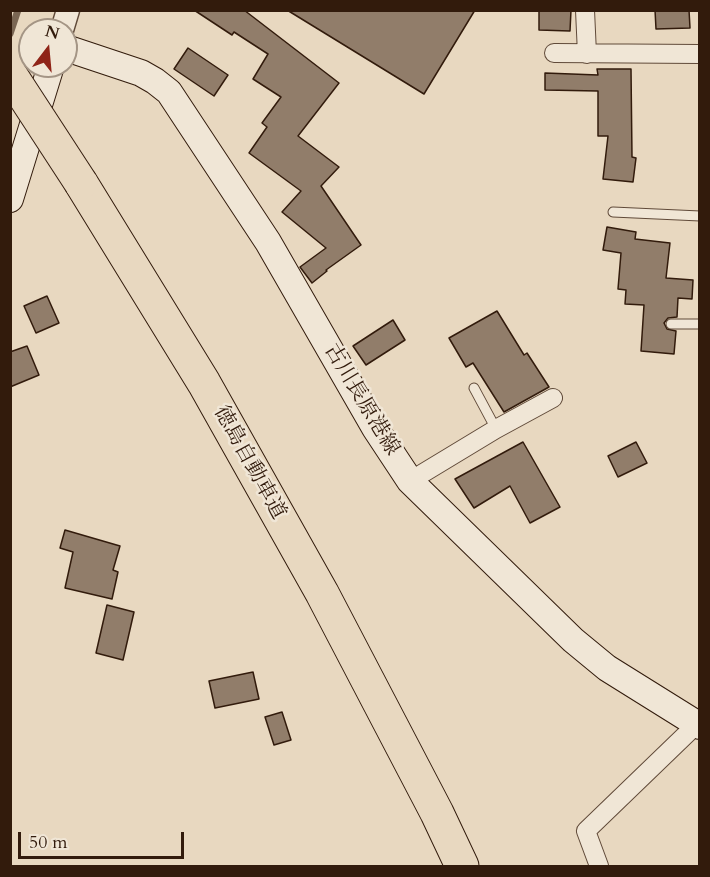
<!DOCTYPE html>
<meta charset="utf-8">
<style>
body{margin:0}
#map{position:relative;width:710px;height:877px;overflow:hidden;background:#e8d8c0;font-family:Cardo,serif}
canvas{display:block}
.frame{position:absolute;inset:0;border:12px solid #321b0c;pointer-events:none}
.north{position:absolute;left:18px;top:18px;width:60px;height:60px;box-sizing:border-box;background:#f0e6d6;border:2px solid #a49585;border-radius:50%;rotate:16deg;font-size:16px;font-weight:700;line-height:24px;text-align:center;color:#321b0c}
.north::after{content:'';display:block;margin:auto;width:21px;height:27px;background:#8f2418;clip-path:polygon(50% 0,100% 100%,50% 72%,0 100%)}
.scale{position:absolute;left:18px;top:832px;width:166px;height:27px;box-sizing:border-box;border:3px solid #321b0c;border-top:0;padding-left:8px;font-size:18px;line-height:21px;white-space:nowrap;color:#321b0c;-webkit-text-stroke:4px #f0e6d6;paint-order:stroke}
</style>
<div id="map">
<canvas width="710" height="877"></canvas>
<div class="frame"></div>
<div class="north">N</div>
<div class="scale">50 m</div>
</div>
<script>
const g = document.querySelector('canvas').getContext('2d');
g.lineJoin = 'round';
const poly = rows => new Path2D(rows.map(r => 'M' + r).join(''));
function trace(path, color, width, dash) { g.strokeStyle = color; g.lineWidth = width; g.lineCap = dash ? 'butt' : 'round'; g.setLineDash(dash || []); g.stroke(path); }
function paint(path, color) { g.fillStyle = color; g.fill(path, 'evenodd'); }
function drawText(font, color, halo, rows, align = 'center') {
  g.font = font + ' Cardo,"Noto Serif JP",serif'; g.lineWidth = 5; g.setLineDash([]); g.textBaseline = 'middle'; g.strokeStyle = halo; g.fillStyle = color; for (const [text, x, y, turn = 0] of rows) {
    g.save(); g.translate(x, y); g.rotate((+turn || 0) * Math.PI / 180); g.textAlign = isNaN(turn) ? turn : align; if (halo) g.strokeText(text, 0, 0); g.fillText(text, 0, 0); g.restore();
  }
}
const stream = poly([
 [10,34,18,10]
]);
const building = poly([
 [194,10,244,10,339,83,298,136,339,167,321,186,361,245,326,270,327,271,312,283,300,267,326,248,282,212,301,191,249,153,267,127,262,123,281,97,253,79,268,54,234,32,232,35,194,10],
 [287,10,475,10,424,94,287,10],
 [539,10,571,10,570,31,539,30,539,10],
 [655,10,689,10,690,28,656,29,655,10],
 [188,48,228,75,214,96,174,69,188,48],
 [597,69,631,69,632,157,636,158,633,182,603,179,608,136,598,136,598,91,545,90,545,73,598,75,597,69],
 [607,227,636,232,635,239,670,243,666,278,693,280,692,299,678,298,677,317,668,318,664,323,667,329,676,331,674,354,641,351,644,305,625,304,626,290,618,289,621,253,603,250,607,227],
 [47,296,59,323,36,333,24,306,47,296],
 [497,311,524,355,527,353,549,387,504,412,473,363,466,367,449,338,497,311],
 [393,320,405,340,366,365,353,346,393,320],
 [27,346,39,375,10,387,10,352,27,346],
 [523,442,560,507,530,523,510,486,474,508,455,479,523,442],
 [636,442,647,463,618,477,608,456,636,442],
 [65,530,120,546,113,570,118,572,112,599,65,588,73,552,60,548,65,530],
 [107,605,134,612,123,660,96,653,107,605],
 [253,672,259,699,215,708,209,681,253,672],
 [282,712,291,740,274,745,265,717,282,712]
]);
const service = poly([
 [613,212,700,216],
 [671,324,700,324],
 [474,388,496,429]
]);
const minor = poly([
 [585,10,587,54],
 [554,53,700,54],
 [410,481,496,429,553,398],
 [599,866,586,831,700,721]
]);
const tertiary = poly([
 [62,30,68,10]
]);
const secondary = poly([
 [66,48,141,73,155,81,169,92,268,242,375,428,410,481,573,640,607,668,700,726],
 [10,199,51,66]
]);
const motorway = poly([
 [81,183,204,383,322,593,437,813,462,866]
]);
const motorwayBridge = poly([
 [10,74,81,183]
]);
const streetNames = [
 ["古川長原港線",361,400,59],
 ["徳島自動車道",249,463,61]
];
trace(stream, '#7a6653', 7);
paint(building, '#917d6a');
trace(building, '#321b0c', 1.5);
trace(service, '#604a39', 11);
trace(minor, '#604a39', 20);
trace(tertiary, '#604a39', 25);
trace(secondary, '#321b0c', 28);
trace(motorway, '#321b0c', 35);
trace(service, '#f0e6d6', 9);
trace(minor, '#f0e6d6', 18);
trace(tertiary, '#f0e6d6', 22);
trace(secondary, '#f0e6d6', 26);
trace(motorway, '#e8d8c0', 33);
trace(motorwayBridge, '#321b0c', 35, []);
trace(motorwayBridge, '#e8d8c0', 33);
drawText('21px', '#321b0c', '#f0e6d6', streetNames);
</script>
